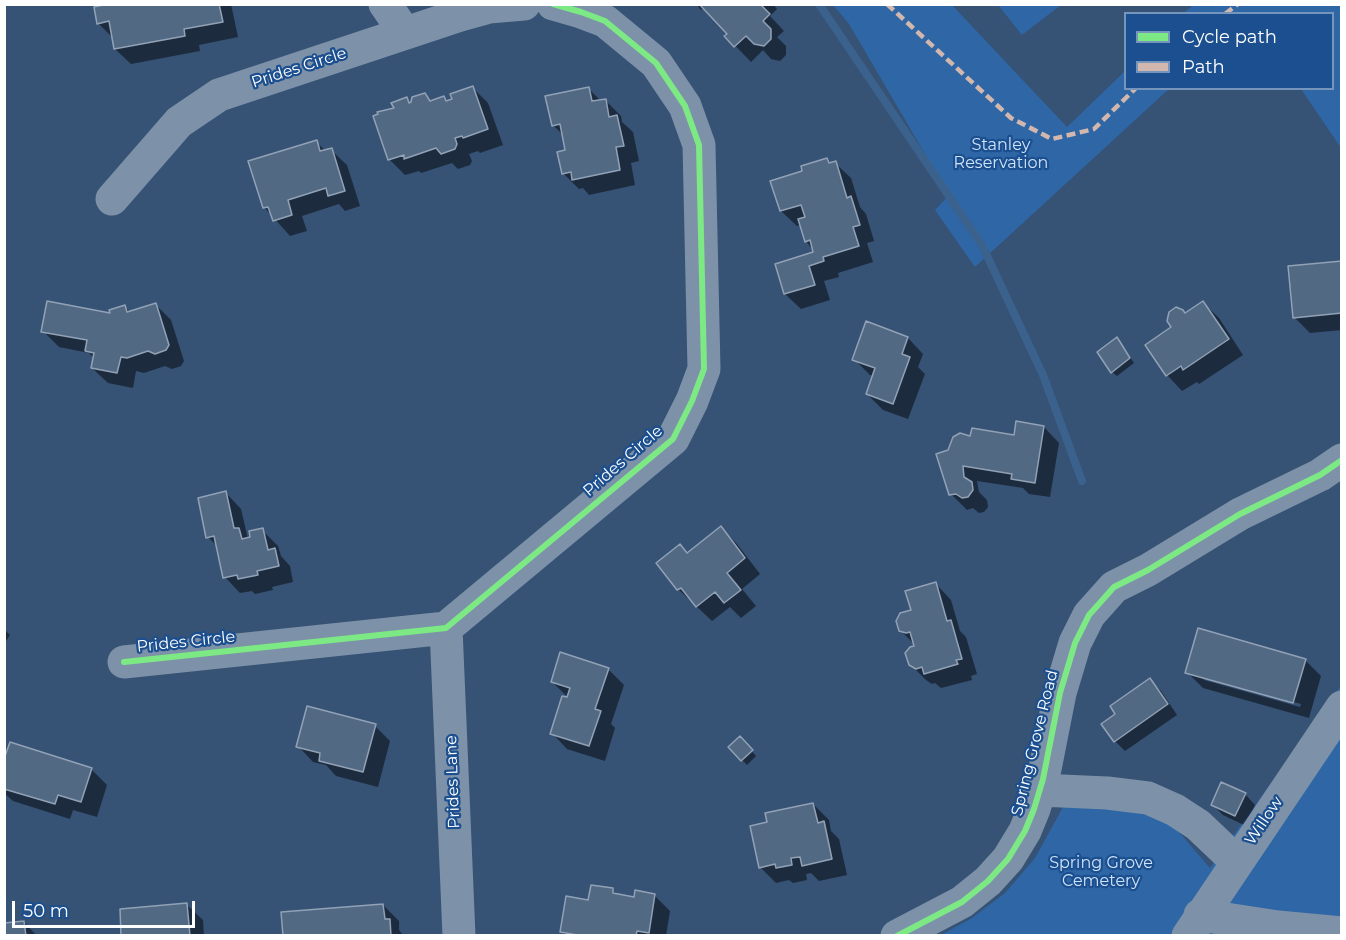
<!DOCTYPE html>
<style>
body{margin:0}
#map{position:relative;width:1346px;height:940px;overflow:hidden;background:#365274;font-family:Montserrat,sans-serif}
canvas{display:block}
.frame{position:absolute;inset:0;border:6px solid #fff;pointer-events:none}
.legend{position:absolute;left:1124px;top:12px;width:210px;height:78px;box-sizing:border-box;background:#1b4f8f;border:2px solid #7695bc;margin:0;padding:8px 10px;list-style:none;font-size:18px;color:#fff}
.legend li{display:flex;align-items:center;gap:12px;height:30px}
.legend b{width:30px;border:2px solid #7695bc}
.scale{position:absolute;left:12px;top:901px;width:183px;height:27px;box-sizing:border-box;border:3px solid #fff;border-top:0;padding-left:8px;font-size:18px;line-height:21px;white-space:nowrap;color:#fff;-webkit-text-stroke:4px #1b4f8f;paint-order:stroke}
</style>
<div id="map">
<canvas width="1346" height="940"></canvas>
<div class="frame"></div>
<ul class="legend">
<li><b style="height:8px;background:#7ce984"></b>Cycle path</li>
<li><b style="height:8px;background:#d1b7ad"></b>Path</li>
</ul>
<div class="scale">50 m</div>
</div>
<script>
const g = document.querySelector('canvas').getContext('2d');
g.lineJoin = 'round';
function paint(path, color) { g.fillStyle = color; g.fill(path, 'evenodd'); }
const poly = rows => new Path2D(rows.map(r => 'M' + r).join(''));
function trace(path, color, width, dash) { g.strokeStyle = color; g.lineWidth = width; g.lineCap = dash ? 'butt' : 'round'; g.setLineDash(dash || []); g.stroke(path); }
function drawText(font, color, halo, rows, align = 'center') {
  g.font = font + ' Montserrat,sans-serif'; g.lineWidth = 4.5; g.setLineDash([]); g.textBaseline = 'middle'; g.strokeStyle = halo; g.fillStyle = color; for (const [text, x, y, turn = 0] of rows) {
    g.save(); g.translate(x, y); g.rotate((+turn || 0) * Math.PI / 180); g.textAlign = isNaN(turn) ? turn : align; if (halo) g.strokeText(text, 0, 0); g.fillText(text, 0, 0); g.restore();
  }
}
const green = poly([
 [1214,4,1341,5,1341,148,1301,89,1332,88,1332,14,1184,13,1193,5,1209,5,1211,7],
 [833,5,952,5,1067,127,1125,71,1126,88,1169,89,975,267,935,210,949,195,849,24],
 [998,5,1061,5,1022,35],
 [1341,668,1341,935,939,936,972,918,1005,893,1035,858,1064,805,1152,810,1173,825,1210,868,1340,687]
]);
const shadow = poly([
 [109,4,231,4,238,37,199,45,200,51,131,64,115,49,113,38,98,23],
 [696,4,773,4,777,9,770,16,784,31,777,37,786,46,786,55,780,61,771,59,763,50,751,62,726,36,729,34,704,7,701,10],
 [473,88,488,103,503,145,480,153,478,151,469,154,472,161,470,165,458,169,452,163,421,173,419,171,405,175,390,160,375,117,396,109,406,99,410,103,424,95,432,102,444,98,448,102],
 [588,88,601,101,605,100,621,116,622,122,633,132,639,161,631,163,635,185,589,195,583,188,579,189,563,173,567,152,564,136,553,125],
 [316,142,326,151,331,150,347,165,360,206,345,211,339,204,302,216,307,231,290,236,264,207],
 [827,160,831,164,835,163,851,178,860,207,866,214,874,241,867,243,873,262,838,273,839,277,824,281,830,300,801,309,785,294,815,253,806,241,801,225,797,226,781,211,772,182,804,172],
 [1342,262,1342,330,1310,333,1294,317],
 [1203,303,1219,318,1243,355,1199,384,1197,382,1182,391,1167,375,1147,346,1173,328],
 [155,304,171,320,184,361,181,366,172,369,165,366,144,373,136,371,133,388,108,383,92,368,94,358,89,353,59,347,43,331,112,315,124,306,131,313],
 [908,338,923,354,918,367,925,374,908,419,883,410,867,394,874,376,870,375,854,359],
 [1121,344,1134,363,1117,376,1112,372],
 [1044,427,1059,443,1050,497,1029,494,1023,488,977,481,979,492,987,500,988,507,984,512,979,513,973,508,967,510,951,494,949,451,971,438,1015,437],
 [226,493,241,509,248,539,262,530,278,546,281,556,290,566,293,582,272,587,273,590,255,594,252,591,240,593,225,577,218,547,208,537],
 [721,528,737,544,760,574,742,589,756,606,741,618,730,607,712,621,678,589,680,546,689,554],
 [936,584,951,600,960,631,966,637,977,674,971,676,972,680,941,688,935,683,932,684,926,680,910,664,917,647,900,630,913,611],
 [4,629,10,635,4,644],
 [1305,660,1321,676,1309,718,1203,688,1187,672],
 [1204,676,1301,704,1300,707,1204,680],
 [608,669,624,685,611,724,615,728,605,761,567,749,552,733,571,700,552,682],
 [1150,680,1161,691,1177,715,1125,751,1115,741,1117,714],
 [375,726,390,741,378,787,336,776,326,765,313,762,298,746],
 [740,738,756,756,747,765,730,747],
 [4,764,91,769,107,785,97,817,73,810,70,819,13,801,4,793],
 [1245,794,1255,805,1246,826,1223,815,1213,805],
 [813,804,829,820,831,831,839,839,847,875,819,881,811,873,806,874,807,880,793,883,789,880,776,883,760,867,769,824],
 [612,890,618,895,635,898,654,895,670,911,666,936,566,936,561,931],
 [187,905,203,920,204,936,122,936],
 [383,905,399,921,399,930,404,936,284,936],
 [24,922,37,936,4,936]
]);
const stream = poly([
 [819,4,982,245,1043,375,1082,481]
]);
const building = poly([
 [107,4,219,4,223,22,184,29,185,36,114,49,109,21,97,24,94,7,107,4],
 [699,4,760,4,770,14,763,21,771,29,771,39,764,46,754,44,746,36,734,47,724,36,727,34,699,4],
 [473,86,488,129,463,138,462,136,455,138,457,144,455,149,441,154,436,148,404,159,404,155,388,160,373,116,378,114,377,112,394,108,391,103,407,97,409,103,411,102,412,97,425,93,430,101,444,96,446,101,452,99,450,94,473,86],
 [589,87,592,101,606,99,609,117,617,115,624,146,616,147,620,170,572,180,571,172,562,174,557,152,565,150,560,124,552,126,545,96,589,87],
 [317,140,320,151,332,148,345,191,328,196,326,188,288,200,292,215,273,221,268,207,263,208,248,161,317,140],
 [827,158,829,163,836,161,847,198,851,196,860,225,853,227,859,246,823,257,824,261,809,266,815,285,784,294,775,264,813,252,810,240,805,242,798,219,805,217,801,205,780,211,770,181,802,171,801,166,827,158],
 [1342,261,1342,313,1293,318,1288,266,1342,261],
 [47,301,110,313,109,310,125,305,127,312,156,303,169,345,166,350,155,354,148,351,127,358,121,357,117,373,91,368,94,353,85,351,87,340,41,332,47,301],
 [1203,301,1229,339,1183,370,1181,366,1166,376,1145,345,1171,327,1167,321,1169,312,1176,307,1183,310,1185,313,1203,301],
 [866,321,908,337,902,354,910,357,893,404,866,394,875,368,852,360,866,321],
 [1117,337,1130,358,1111,373,1097,352,1117,337],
 [1016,421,1044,426,1035,483,1011,479,1012,474,963,466,964,477,972,482,973,490,968,497,962,498,956,494,949,495,936,454,948,450,953,437,960,433,970,436,972,428,1014,435,1016,421],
 [226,491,234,528,239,528,242,539,250,537,249,531,263,528,268,550,275,548,279,566,257,571,258,575,238,579,237,575,223,578,214,536,206,538,198,498,226,491],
 [721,526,745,558,727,573,741,590,724,603,715,592,696,607,681,588,677,590,656,563,680,544,687,553,721,526],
 [936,582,947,621,951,620,962,659,956,660,958,664,924,674,922,667,916,669,909,665,905,653,910,647,914,646,910,632,906,633,899,631,896,621,900,613,911,610,905,591,936,582],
 [1198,628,1306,659,1293,703,1185,673,1198,628],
 [560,652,609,668,595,709,601,711,589,746,550,734,562,696,567,697,570,688,551,682,560,652],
 [1150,678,1168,704,1114,742,1101,724,1115,714,1110,706,1150,678],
 [307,706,376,724,363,772,319,761,320,753,296,747,307,706],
 [740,736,753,750,741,761,728,747,740,736],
 [10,742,92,768,81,802,58,795,55,804,4,789,4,759,10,742],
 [1221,782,1246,793,1235,816,1211,805,1221,782],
 [813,803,818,823,824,821,832,859,802,866,800,857,791,858,792,865,776,868,775,864,759,868,750,826,767,822,765,813,813,803],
 [591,885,613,888,613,893,634,897,635,890,655,894,649,933,637,931,636,936,583,936,560,932,566,896,588,900,591,885],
 [187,903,190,936,121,936,120,909,187,903],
 [383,904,385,919,390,919,391,936,283,936,281,912,383,904],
 [24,921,26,936,4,936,4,923,24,921]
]);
const minor = poly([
 [385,4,405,33],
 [112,199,179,122,219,95,460,15,489,7,524,4],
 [446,628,459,936],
 [124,662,446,628,673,439,692,401,704,369,699,145,685,106,656,63,605,21,581,12,553,4],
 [1040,790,1107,793,1148,798,1175,810,1198,825,1237,862],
 [1200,915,1278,927,1342,933],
 [897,936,962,902,988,881,1008,859,1025,831,1034,809,1043,779,1060,693,1075,643,1089,615,1114,587,1148,570,1240,514,1320,475,1342,460],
 [1188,936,1342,707]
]);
const quiet = poly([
 [887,4,1011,118,1052,139,1094,129,1136,88],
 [1225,14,1238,4]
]);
const cycleway = poly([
 [124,662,446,628,673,439,692,401,704,369,699,145,685,106,656,63,605,21,581,12,553,4],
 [897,936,962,902,988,881,1008,859,1025,831,1034,809,1043,779,1060,693,1075,643,1089,615,1114,587,1148,570,1240,514,1320,475,1342,460]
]);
const streetNames = [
 ["Prides Circle",299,68,-18],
 ["Prides Circle",623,461,-41],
 ["Prides Circle",186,642,-6],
 ["Spring Grove Road",1035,743,-76],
 ["Prides Lane",453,782,-92],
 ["Willow",1264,821,-56]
];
const parkNames = [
 ["Stanley",1001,145],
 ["Reservation",1001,163],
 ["Spring Grove",1101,863],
 ["Cemetery",1101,881]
];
paint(green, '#2f66a5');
paint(shadow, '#0007');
trace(stream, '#3b618d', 8);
paint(building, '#526984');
trace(building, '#92a2b6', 1.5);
trace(minor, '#7d92a8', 33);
trace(quiet, '#d1b7ad', 4.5, [9, 4.5]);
trace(cycleway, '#7ce984', 6);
drawText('16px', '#fff', '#1b4f8f', streetNames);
drawText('16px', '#cfe3fa', '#1b4f8f', parkNames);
</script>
